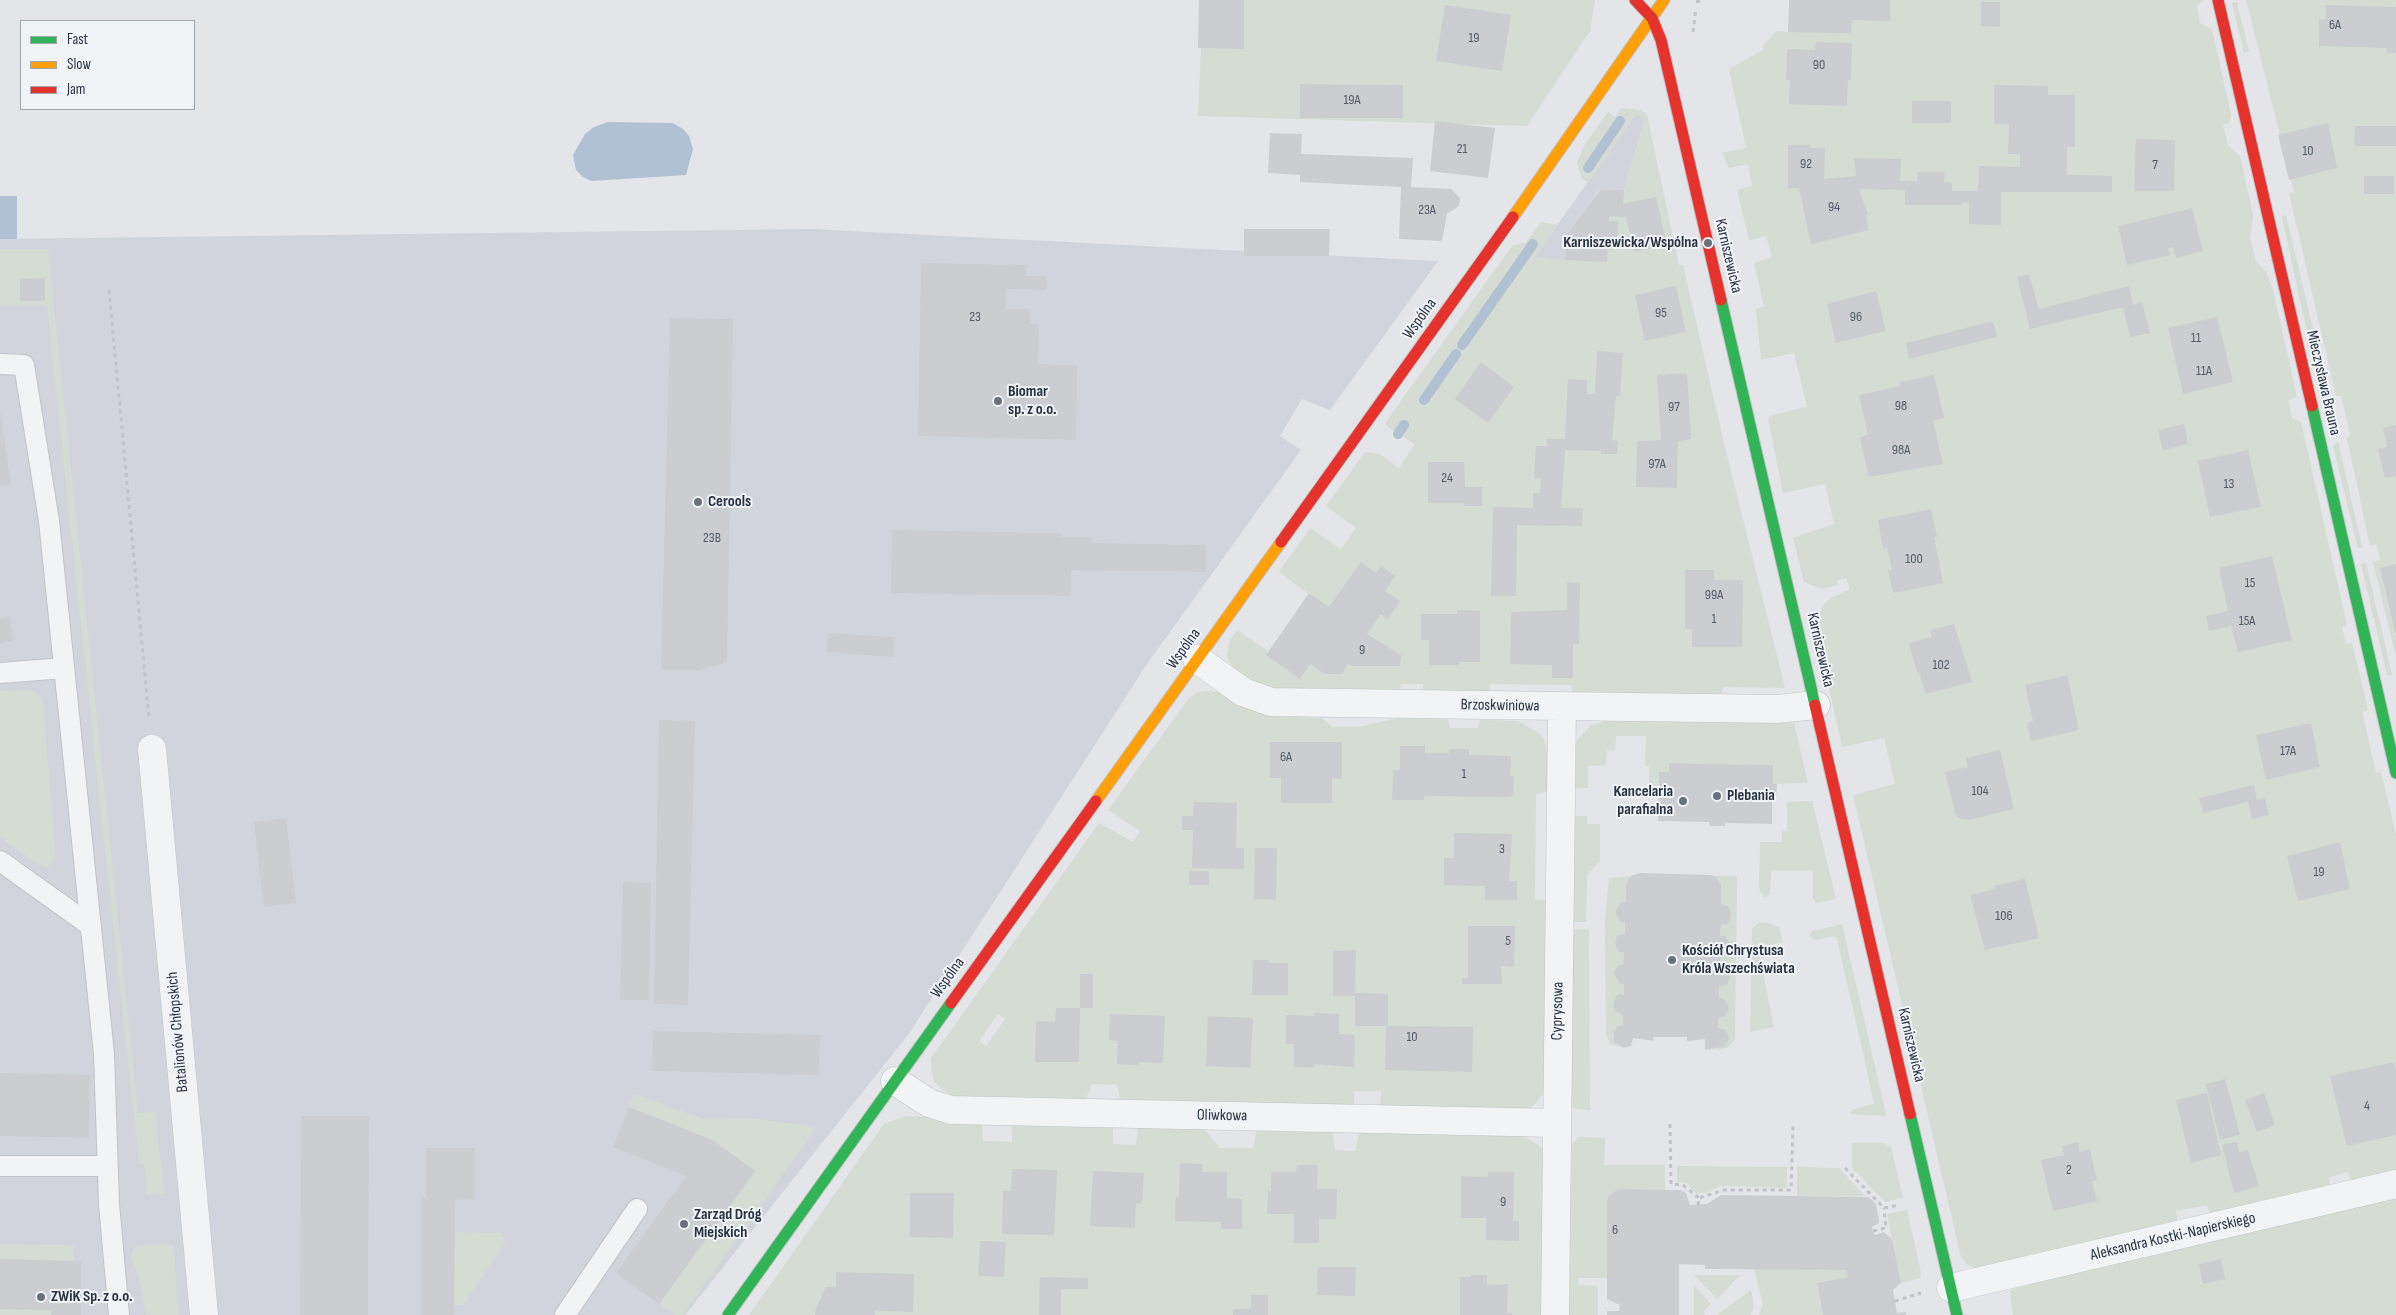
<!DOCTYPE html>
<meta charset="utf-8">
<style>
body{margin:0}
#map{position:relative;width:2396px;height:1315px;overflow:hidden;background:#e3e5e8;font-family:"Sofia Sans Condensed",sans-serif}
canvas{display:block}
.legend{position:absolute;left:20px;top:20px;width:175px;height:90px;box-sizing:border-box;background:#f1f4f7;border:1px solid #a1a6af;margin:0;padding:6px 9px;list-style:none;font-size:15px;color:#293242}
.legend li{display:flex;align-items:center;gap:10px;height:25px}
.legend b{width:25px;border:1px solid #a1a6af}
</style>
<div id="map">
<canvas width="2396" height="1315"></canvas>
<ul class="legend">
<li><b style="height:6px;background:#30b455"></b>Fast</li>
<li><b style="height:6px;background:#ff9f0a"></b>Slow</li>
<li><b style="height:6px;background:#e5322d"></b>Jam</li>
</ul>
</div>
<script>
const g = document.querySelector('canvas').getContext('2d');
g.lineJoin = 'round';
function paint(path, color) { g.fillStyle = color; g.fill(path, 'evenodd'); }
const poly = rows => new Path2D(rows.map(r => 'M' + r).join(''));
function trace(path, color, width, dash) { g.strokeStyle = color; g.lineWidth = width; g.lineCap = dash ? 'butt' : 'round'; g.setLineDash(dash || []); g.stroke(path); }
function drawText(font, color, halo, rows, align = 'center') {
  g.font = font + ' "Sofia Sans Condensed",sans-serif'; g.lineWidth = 4; g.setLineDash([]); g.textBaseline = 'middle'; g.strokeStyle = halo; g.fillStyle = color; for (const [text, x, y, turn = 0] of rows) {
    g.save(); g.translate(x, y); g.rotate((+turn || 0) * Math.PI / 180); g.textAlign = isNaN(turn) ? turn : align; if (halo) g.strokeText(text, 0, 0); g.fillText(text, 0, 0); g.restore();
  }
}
const built = poly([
 [1636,114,1645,118,1624,190,1600,189,1566,235,1565,260,1534,258],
 [812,229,1438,261,1330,410,1302,399,1280,436,1301,450,1147,664,908,1035,685,1315,0,1315,0,239]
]);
const green = poly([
 [1244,0,1595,0,1590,31,1527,126,1198,116,1201,48,1243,49],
 [1801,0,2203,0,2197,6,2200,23,2212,29,2231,115,2229,123,2223,125,2228,146,2240,156,2253,215,2250,238,2256,261,2266,272,2273,290,2297,397,2288,400,2292,418,2301,422,2347,625,2342,627,2346,644,2352,643,2368,710,2362,712,2376,773,2381,772,2396,835,2396,1172,2352,1182,2348,1172,2330,1177,2329,1188,2210,1215,2207,1205,2176,1211,2178,1223,1979,1270,1968,1265,1961,1257,1853,795,1895,784,1884,738,1842,747,1815,623,1824,604,1831,598,1850,589,1846,578,1838,580,1838,585,1822,589,1804,582,1793,538,1834,524,1825,484,1783,493,1768,419,1772,415,1807,407,1794,353,1761,360,1756,309,1764,307,1754,263,1772,257,1766,236,1749,240,1737,190,1752,186,1748,164,1729,168,1722,153,1746,148,1729,69,1763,50,1764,44,1777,31,1788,32],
 [2246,0,2396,0,2396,627,2380,568,2396,637,2396,657,2373,562,2380,560,2376,544,2370,546,2347,438,2350,436,2349,429,2341,396,2336,396,2289,193,2294,192],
 [2237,2,2249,52,2244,53,2232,3],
 [1621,108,1641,110,1647,115,1679,265,1683,265,1724,443,1785,688,1724,687,1721,695,1573,693,1571,685,1490,684,1489,692,1423,692,1423,684,1401,684,1400,691,1289,691,1269,688,1242,677,1230,664,1227,655,1229,642,1237,630,1268,651,1266,655,1300,679,1302,676,1309,594,1279,572,1310,528,1341,549,1356,528,1326,506,1365,452,1380,454,1399,468,1415,444,1389,428,1385,423,1512,246,1526,242,1541,222,1558,225,1535,258,1565,260,1609,216,1624,190,1645,118,1636,115,1588,183,1581,177,1577,163,1584,146,1608,112,1615,117],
 [2286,215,2330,401,2326,403,2323,402,2297,288,2282,216],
 [0,249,48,249,138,1113,155,1112,164,1193,147,1195,144,1164,139,1164,47,306,0,306],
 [20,279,45,279,45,301,20,301],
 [2338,441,2362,547,2358,548,2333,446],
 [2366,563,2392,675,2387,675,2361,564],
 [31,690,41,696,43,704,56,857,47,868,37,864,0,837,0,691],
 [1206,691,1217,692,1267,716,1322,718,1332,727,1358,727,1397,718,1448,719,1450,728,1478,728,1480,720,1518,721,1539,733,1544,739,1548,754,1547,791,1536,795,1535,900,1547,900,1544,1093,1529,1111,1380,1109,1381,1091,1354,1091,1354,1107,1121,1103,1117,1085,1092,1084,1085,1101,962,1098,951,1096,935,1083,932,1074,931,1058,1099,823,1133,842,1140,831,1108,810,1189,698,1198,692],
 [998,1014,1005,1019,986,1046,979,1041],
 [1604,721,1794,723,1808,783,1773,784,1772,765,1669,763,1669,772,1659,772,1658,793,1649,793,1649,766,1645,766,1646,736,1616,736,1615,751,1607,750,1606,765,1588,766,1588,788,1574,788,1575,746,1578,739,1590,726],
 [1812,801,1836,899,1815,903,1813,897,1813,871,1771,871,1770,894,1764,898,1759,889,1760,842,1782,842,1782,831,1787,831,1787,802],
 [1573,816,1587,816,1587,824,1600,824,1600,861,1587,875,1586,922,1573,922],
 [1630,876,1626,885,1626,902,1621,902,1615,912,1620,922,1625,922,1625,933,1617,936,1615,943,1617,951,1624,953,1624,964,1617,966,1614,973,1617,981,1624,984,1624,995,1616,997,1613,1005,1616,1012,1623,1015,1623,1026,1615,1028,1612,1035,1614,1042,1620,1047,1610,1044,1606,1033,1605,920,1609,878],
 [1715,876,1737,876,1735,1040,1727,1048,1713,1050,1723,1047,1728,1039,1726,1030,1718,1028,1718,1018,1726,1016,1729,1008,1726,1000,1719,997,1719,987,1727,985,1730,977,1727,969,1720,967,1720,956,1727,954,1731,946,1728,938,1720,936,1721,924,1726,925,1729,922,1731,914,1728,906,1721,904,1721,884],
 [1766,922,1779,927,1783,942,1758,948,1774,1027,1750,1032,1752,929,1758,923],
 [1842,924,1886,1114,1885,1116,1850,1114,1852,1110,1874,1104,1860,1039,1836,936,1816,940,1811,938,1810,935,1812,931],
 [1573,929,1589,929,1590,1110,1571,1108],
 [634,1094,701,1118,758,1119,817,1127,683,1315,675,1315,659,1304,755,1171,712,1140,629,1107],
 [905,1116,982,1120,983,1141,1012,1142,1012,1122,1113,1123,1113,1144,1136,1145,1138,1125,1201,1126,1220,1148,1253,1148,1257,1128,1332,1130,1335,1150,1355,1151,1360,1130,1523,1136,1540,1146,1544,1151,1544,1315,749,1315,884,1124],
 [1579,1137,1605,1138,1604,1165,1665,1165,1665,1190,1619,1189,1609,1195,1607,1201,1607,1278,1578,1278,1578,1285,1598,1286,1598,1315,1569,1315,1572,1145],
 [1852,1143,1882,1143,1891,1146,1903,1198,1885,1202,1852,1168],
 [1677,1166,1787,1167,1787,1188,1720,1186,1707,1193,1696,1193,1687,1183,1677,1182],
 [1797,1167,1839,1168,1865,1196,1797,1196],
 [2396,1197,2396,1315,2013,1315,2010,1292,2014,1287],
 [1907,1210,1921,1273,1920,1278,1901,1283,1887,1214],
 [454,1232,502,1233,505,1244,464,1305,454,1305],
 [0,1244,73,1245,74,1261,0,1259],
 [143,1245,174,1245,178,1315,146,1315,139,1277,132,1260,132,1252,136,1246],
 [1754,1269,1846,1270,1848,1277,1817,1283,1823,1315,1759,1315,1763,1304],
 [1694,1275,1740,1275,1717,1299],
 [1694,1286,1711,1304,1703,1312,1705,1315,1694,1315],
 [1751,1290,1754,1307,1750,1315,1717,1315],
 [0,1309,51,1310,51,1315,0,1315]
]);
const water = poly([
 [608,122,673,123,683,129,689,136,693,149,686,175,591,181,583,177,576,170,573,155,585,134,594,127],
 [0,196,17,196,17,239,0,239]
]);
const stream = poly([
 [1588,168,1620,121],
 [1462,345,1533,244],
 [1424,400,1456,354],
 [1398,434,1404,425]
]);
const building = poly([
 [1199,0,1244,0,1244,49,1198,48],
 [1789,0,1890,0,1890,21,1852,20,1851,33,1788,32],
 [1981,2,2000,2,2000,27,1981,26],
 [1445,5,1511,15,1502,71,1436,61],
 [2326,5,2396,7,2396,53,2387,53,2386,48,2319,46,2319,19,2326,19],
 [1816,42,1852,43,1851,80,1848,80,1847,106,1789,104,1790,80,1786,80,1787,49,1815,50],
 [1300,84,1403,85,1403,118,1300,118],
 [1994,85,2048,86,2048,95,2075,95,2075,147,2067,147,2067,175,2112,176,2112,192,2001,192,2001,225,1969,224,1969,203,1962,202,1962,205,1905,205,1905,190,1859,189,1868,214,1866,215,1869,230,1811,244,1799,188,1788,189,1788,145,1810,145,1810,148,1825,148,1824,179,1856,176,1854,158,1901,159,1900,181,1917,181,1918,172,1945,172,1944,182,1952,183,1952,191,1978,191,1979,166,2020,167,2020,154,2008,154,2009,124,1994,124],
 [1912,101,1951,101,1951,123,1912,123],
 [1435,121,1495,128,1488,178,1430,171],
 [2328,123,2337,168,2289,180,2278,135],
 [2355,126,2396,126,2396,146,2354,146],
 [1270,133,1302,134,1301,154,1413,158,1411,187,1451,189,1460,198,1459,206,1447,214,1442,241,1399,239,1401,187,1300,182,1300,175,1268,173],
 [2136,139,2175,140,2174,191,2134,191],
 [2364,176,2394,176,2394,194,2364,194],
 [1601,189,1624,190,1623,204,1656,197,1667,245,1634,252,1626,217,1609,216,1609,221,1618,221,1617,241,1608,241,1607,262,1565,260,1566,235],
 [2192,208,2203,251,2176,258,2173,247,2168,248,2170,255,2127,265,2118,226],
 [1244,229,1330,229,1329,256,1244,256],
 [921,263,1027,265,1026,276,1047,276,1047,290,1006,289,1006,309,1031,309,1030,324,1039,324,1038,364,1077,365,1076,440,918,436],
 [2029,274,2039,309,2129,286,2133,305,2142,302,2150,333,2130,337,2123,307,2030,329,2017,277],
 [45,278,45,301,20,301,20,279],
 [1676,286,1686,332,1645,341,1635,295],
 [1876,291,1886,331,1836,343,1827,304],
 [2217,317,2233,382,2183,394,2168,328],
 [670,318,733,319,727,662,700,670,661,670],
 [1993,321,1997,337,1909,359,1906,343],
 [1597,351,1623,353,1620,396,1616,396,1612,440,1618,441,1617,454,1601,454,1601,451,1565,450,1561,508,1583,508,1582,526,1517,525,1516,596,1491,596,1493,507,1533,508,1533,493,1540,493,1541,478,1534,479,1536,446,1547,446,1547,439,1565,439,1568,379,1587,380,1587,394,1595,394],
 [1481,362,1514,387,1488,423,1455,399],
 [1687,373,1691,439,1678,441,1677,488,1636,487,1637,441,1661,440,1657,375],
 [1934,375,1944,418,1933,421,1943,464,1869,477,1860,437,1868,435,1859,395,1900,386,1900,382],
 [0,411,11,485,0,486],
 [2184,424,2188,444,2163,450,2158,430],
 [2396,425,2396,476,2385,478,2378,449,2387,447,2383,428],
 [2248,450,2261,507,2210,517,2198,461],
 [1428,462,1464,462,1465,487,1482,487,1482,506,1464,506,1465,503,1428,503],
 [1931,509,1937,537,1934,537,1943,583,1893,593,1888,570,1892,570,1887,548,1883,548,1878,520],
 [892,530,1061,533,1061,537,1092,537,1092,543,1206,545,1206,572,1071,570,1071,596,891,593],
 [2272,556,2292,640,2238,652,2231,626,2209,631,2206,616,2228,611,2219,568],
 [1361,562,1376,573,1381,566,1395,576,1385,591,1400,601,1388,619,1381,614,1367,634,1401,655,1400,666,1352,666,1348,663,1342,674,1325,674,1310,664,1300,679,1266,655,1309,593,1329,607],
 [2396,564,2396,633,2395,633,2380,568],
 [1685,570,1714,570,1714,580,1743,580,1742,647,1692,647,1692,629,1685,629],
 [1567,582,1580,583,1579,644,1573,644,1573,678,1552,678,1552,665,1510,664,1511,612,1567,610],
 [1457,610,1480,611,1480,662,1459,662,1459,665,1429,665,1429,640,1421,640,1421,614,1457,614],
 [10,617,13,641,0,643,0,618],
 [1954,624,1972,682,1926,694,1919,672,1917,672,1909,643,1932,637,1930,630],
 [828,633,895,637,893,657,826,652],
 [2067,675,2079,730,2031,741,2027,723,2033,721,2025,685],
 [659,720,695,721,688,1005,654,1004],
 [2311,723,2320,767,2266,780,2256,735],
 [1270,742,1342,742,1342,779,1332,778,1332,803,1281,803,1281,778,1270,778],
 [1400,746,1425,746,1425,753,1449,753,1449,749,1469,749,1469,755,1511,756,1510,776,1514,776,1513,795,1511,795,1511,797,1424,796,1424,800,1392,800,1393,770,1400,770],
 [2000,750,2014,809,1970,820,1959,818,1955,813,1945,772,1968,767,1966,758],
 [1669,763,1773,765,1773,784,1777,784,1776,798,1772,798,1772,824,1725,823,1725,826,1710,826,1709,822,1658,821,1659,772,1669,772],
 [2254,785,2257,800,2265,798,2269,815,2252,819,2248,802,2203,813,2199,798],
 [1194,802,1237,803,1236,848,1244,848,1244,869,1192,868,1193,830,1182,830,1182,816,1193,816],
 [286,818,296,903,264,907,254,822],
 [1454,833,1512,834,1509,881,1517,881,1517,900,1485,900,1485,886,1444,885,1444,858,1454,858],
 [2340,842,2350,889,2298,901,2287,856],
 [1255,848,1277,848,1276,900,1254,899],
 [1189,871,1209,871,1209,885,1189,885],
 [1640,873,1710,875,1715,876,1721,884,1721,904,1728,906,1731,914,1729,922,1726,925,1721,924,1720,936,1725,936,1730,942,1727,954,1720,956,1720,967,1727,969,1730,977,1727,985,1719,987,1719,997,1726,1000,1729,1008,1726,1016,1718,1018,1718,1028,1726,1030,1728,1035,1729,1039,1723,1047,1705,1050,1705,1039,1687,1041,1687,1037,1653,1037,1654,1041,1633,1038,1631,1046,1623,1048,1614,1042,1613,1032,1618,1026,1623,1026,1623,1015,1616,1012,1613,1005,1616,997,1619,994,1624,995,1624,984,1619,983,1614,973,1617,966,1624,964,1624,953,1617,951,1615,943,1617,936,1625,933,1625,922,1620,922,1615,912,1621,902,1626,902,1626,885,1630,876],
 [2025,879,2039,938,1985,950,1970,895,1995,889,1994,886],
 [623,882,651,883,649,1000,620,1000],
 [1468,926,1515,926,1514,967,1501,966,1502,984,1462,984,1462,978,1468,978],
 [1356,950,1355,993,1388,994,1388,1026,1473,1027,1472,1072,1385,1070,1386,1026,1355,1026,1355,996,1333,996,1333,951],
 [1253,960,1269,960,1268,963,1288,963,1288,995,1252,995],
 [1080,974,1093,974,1093,1008,1080,1008],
 [1056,1008,1080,1008,1079,1062,1035,1062,1036,1021,1055,1022],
 [1314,1013,1339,1014,1339,1034,1355,1035,1354,1067,1314,1064,1313,1068,1294,1067,1294,1044,1286,1044,1286,1015,1314,1016],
 [1110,1014,1165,1016,1163,1063,1139,1062,1139,1065,1117,1064,1118,1041,1109,1040],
 [1208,1016,1253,1018,1250,1068,1206,1066],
 [653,1031,820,1035,819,1075,652,1071],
 [2394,1062,2396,1070,2396,1135,2347,1146,2330,1076],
 [0,1073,90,1075,89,1138,0,1136],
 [2225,1079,2240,1135,2220,1140,2206,1084],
 [2207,1093,2221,1155,2191,1163,2176,1100],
 [2264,1093,2275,1125,2257,1132,2245,1100],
 [629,1107,712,1140,755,1171,659,1304,616,1273,686,1176,613,1147],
 [301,1116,369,1116,368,1315,300,1315],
 [2078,1142,2080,1152,2090,1149,2097,1180,2092,1181,2097,1201,2053,1211,2041,1160,2064,1155,2062,1146],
 [2237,1142,2239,1152,2248,1150,2259,1186,2234,1193,2222,1145],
 [426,1148,475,1148,475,1200,455,1199,454,1315,421,1315,421,1198,426,1198],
 [1180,1163,1202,1164,1202,1172,1227,1172,1227,1198,1242,1199,1242,1229,1221,1229,1221,1222,1175,1221,1176,1197,1179,1197],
 [1297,1165,1318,1165,1317,1189,1337,1189,1336,1219,1319,1219,1319,1243,1294,1243,1294,1214,1267,1214,1268,1191,1271,1191,1271,1172,1296,1172],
 [1012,1169,1057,1170,1054,1235,1002,1234,1003,1191,1011,1191],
 [1093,1171,1144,1173,1142,1203,1136,1203,1135,1228,1090,1226],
 [1488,1172,1514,1172,1513,1221,1519,1221,1519,1241,1486,1240,1486,1218,1461,1218,1461,1176,1488,1177],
 [1619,1189,1680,1190,1686,1193,1690,1205,1707,1204,1721,1195,1869,1197,1876,1204,1879,1220,1879,1223,1872,1227,1874,1235,1884,1232,1892,1239,1901,1283,1893,1290,1895,1301,1897,1313,1906,1312,1906,1315,1823,1315,1817,1283,1848,1277,1846,1270,1705,1269,1705,1265,1679,1264,1679,1315,1607,1315,1607,1311,1619,1311,1620,1305,1607,1299,1607,1201,1609,1195],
 [910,1193,954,1193,953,1238,910,1237],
 [980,1241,1006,1242,1004,1277,978,1276],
 [0,1259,81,1261,81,1315,51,1315,51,1310,0,1309],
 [2221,1259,2225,1279,2203,1284,2199,1264],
 [1318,1267,1356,1267,1355,1296,1317,1295],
 [836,1272,914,1274,913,1312,875,1311,875,1315,815,1315,816,1308,826,1287,836,1287],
 [1470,1275,1487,1275,1487,1285,1508,1284,1507,1313,1512,1313,1512,1315,1460,1315,1460,1277,1471,1277],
 [1040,1277,1088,1278,1088,1289,1061,1289,1061,1315,1039,1315],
 [1251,1295,1268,1295,1268,1315,1233,1315,1233,1309,1251,1309]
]);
const path = poly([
 [1696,2,1703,0],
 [1693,32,1696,8],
 [109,290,149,719],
 [1670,1124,1671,1184,1683,1185,1699,1198],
 [1845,1168,1884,1208,1899,1205],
 [1698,1205,1699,1198,1724,1190,1791,1190,1793,1126],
 [1873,1231,1886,1228,1884,1208],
 [1895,1301,1921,1293]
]);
const lane = poly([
 [0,364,24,365,49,521,104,1054,109,1204,119,1315],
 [0,673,64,668],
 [0,861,91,926],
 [0,1166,107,1166],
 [565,1315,637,1209]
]);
const street = poly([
 [1197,659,1243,692,1271,702,1777,709,1816,705],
 [152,749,204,1315],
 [895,1081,929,1103,951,1110,1556,1123],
 [1951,1288,2396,1184],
 [1555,1315,1562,707]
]);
const fast = poly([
 [1721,300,1815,705],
 [2312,406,2396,773],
 [1910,1114,1957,1315],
 [728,1315,951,1003]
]);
const slow = poly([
 [1513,217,1664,0],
 [1096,801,1281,542]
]);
const jam = poly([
 [1635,0,1652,18,1661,40,1721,300],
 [2218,0,2312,406],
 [1281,542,1513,217],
 [1815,705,1910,1114],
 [951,1003,1096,801]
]);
const markers = [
 [1708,243,5,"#6a717c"],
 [998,401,5,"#6a717c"],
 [698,502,5,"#6a717c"],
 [1717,796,5,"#6a717c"],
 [1683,801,5,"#6a717c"],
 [1672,960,5,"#6a717c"],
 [684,1224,5,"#6a717c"],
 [41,1297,5,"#6a717c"]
];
const numberNames = [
 ["6A",2335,25],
 ["19",1474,38],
 ["90",1819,65],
 ["19A",1352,100],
 ["21",1462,149],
 ["10",2308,151],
 ["92",1806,164],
 ["7",2155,165],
 ["94",1834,207],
 ["23A",1427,210],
 ["95",1661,313],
 ["23",975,317],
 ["96",1856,317],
 ["11",2196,338],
 ["11A",2204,371],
 ["98",1901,406],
 ["97",1674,407],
 ["98A",1901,450],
 ["97A",1657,464],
 ["24",1447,478],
 ["13",2229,484],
 ["23B",712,538],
 ["100",1914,559],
 ["15",2250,583],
 ["99A",1714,595],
 ["1",1714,619],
 ["15A",2247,621],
 ["9",1362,650],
 ["102",1941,665],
 ["17A",2288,751],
 ["6A",1286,757],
 ["1",1464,774],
 ["104",1980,791],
 ["3",1502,849],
 ["19",2319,872],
 ["106",2004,916],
 ["5",1508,941],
 ["10",1412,1037],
 ["4",2367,1106],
 ["2",2069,1170],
 ["9",1503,1202],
 ["6",1615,1230]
];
const poiNames = [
 ["Karniszewicka/Wspólna",1698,243,"right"],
 ["Biomar",1008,392],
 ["sp. z o.o.",1008,410],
 ["Cerools",708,502],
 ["Kancelaria",1673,792,"right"],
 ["parafialna",1673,810,"right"],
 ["Plebania",1727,796],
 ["Kościół Chrystusa",1682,951],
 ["Króla Wszechświata",1682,969],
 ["Zarząd Dróg",694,1215],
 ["Miejskich",694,1233],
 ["ZWiK Sp. z o.o.",51,1297]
];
const streetNames = [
 ["Karniszewicka",1728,256,77],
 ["Wspólna",1420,319,-54],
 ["Mieczysława Brauna",2323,383,77],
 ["Wspólna",1184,649,-54],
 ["Karniszewicka",1820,650,77],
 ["Brzoskwiniowa",1500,706,1],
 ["Wspólna",948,978,-54],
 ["Cyprysowa",1558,1011,-89],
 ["Batalionów Chłopskich",178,1032,-95],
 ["Karniszewicka",1911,1045,77],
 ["Oliwkowa",1222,1116,1],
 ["Aleksandra Kostki-Napierskiego",2173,1237,-13]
];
paint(built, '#d1d5db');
paint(green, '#d4dcd3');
paint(water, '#b1c1d4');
trace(stream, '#b1c1d4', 10);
paint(building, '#cccdd0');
trace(lane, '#c1c3c6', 22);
trace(street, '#c1c3c6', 29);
trace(fast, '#c1c3c6', 13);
trace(slow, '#c1c3c6', 13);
trace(jam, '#c1c3c6', 13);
trace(path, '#c2c3c8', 3, [4, 4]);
trace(lane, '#f2f3f5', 20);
trace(street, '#f2f3f5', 28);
trace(fast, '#30b455', 11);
trace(slow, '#ff9f0a', 11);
trace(jam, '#e5322d', 11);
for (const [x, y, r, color] of markers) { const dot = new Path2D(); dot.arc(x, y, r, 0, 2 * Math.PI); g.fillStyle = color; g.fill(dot); trace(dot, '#f1f4f7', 2); }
drawText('14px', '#525a66', null, numberNames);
drawText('bold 16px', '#293242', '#f1f4f7', poiNames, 'left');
drawText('16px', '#293242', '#f1f4f7', streetNames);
</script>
